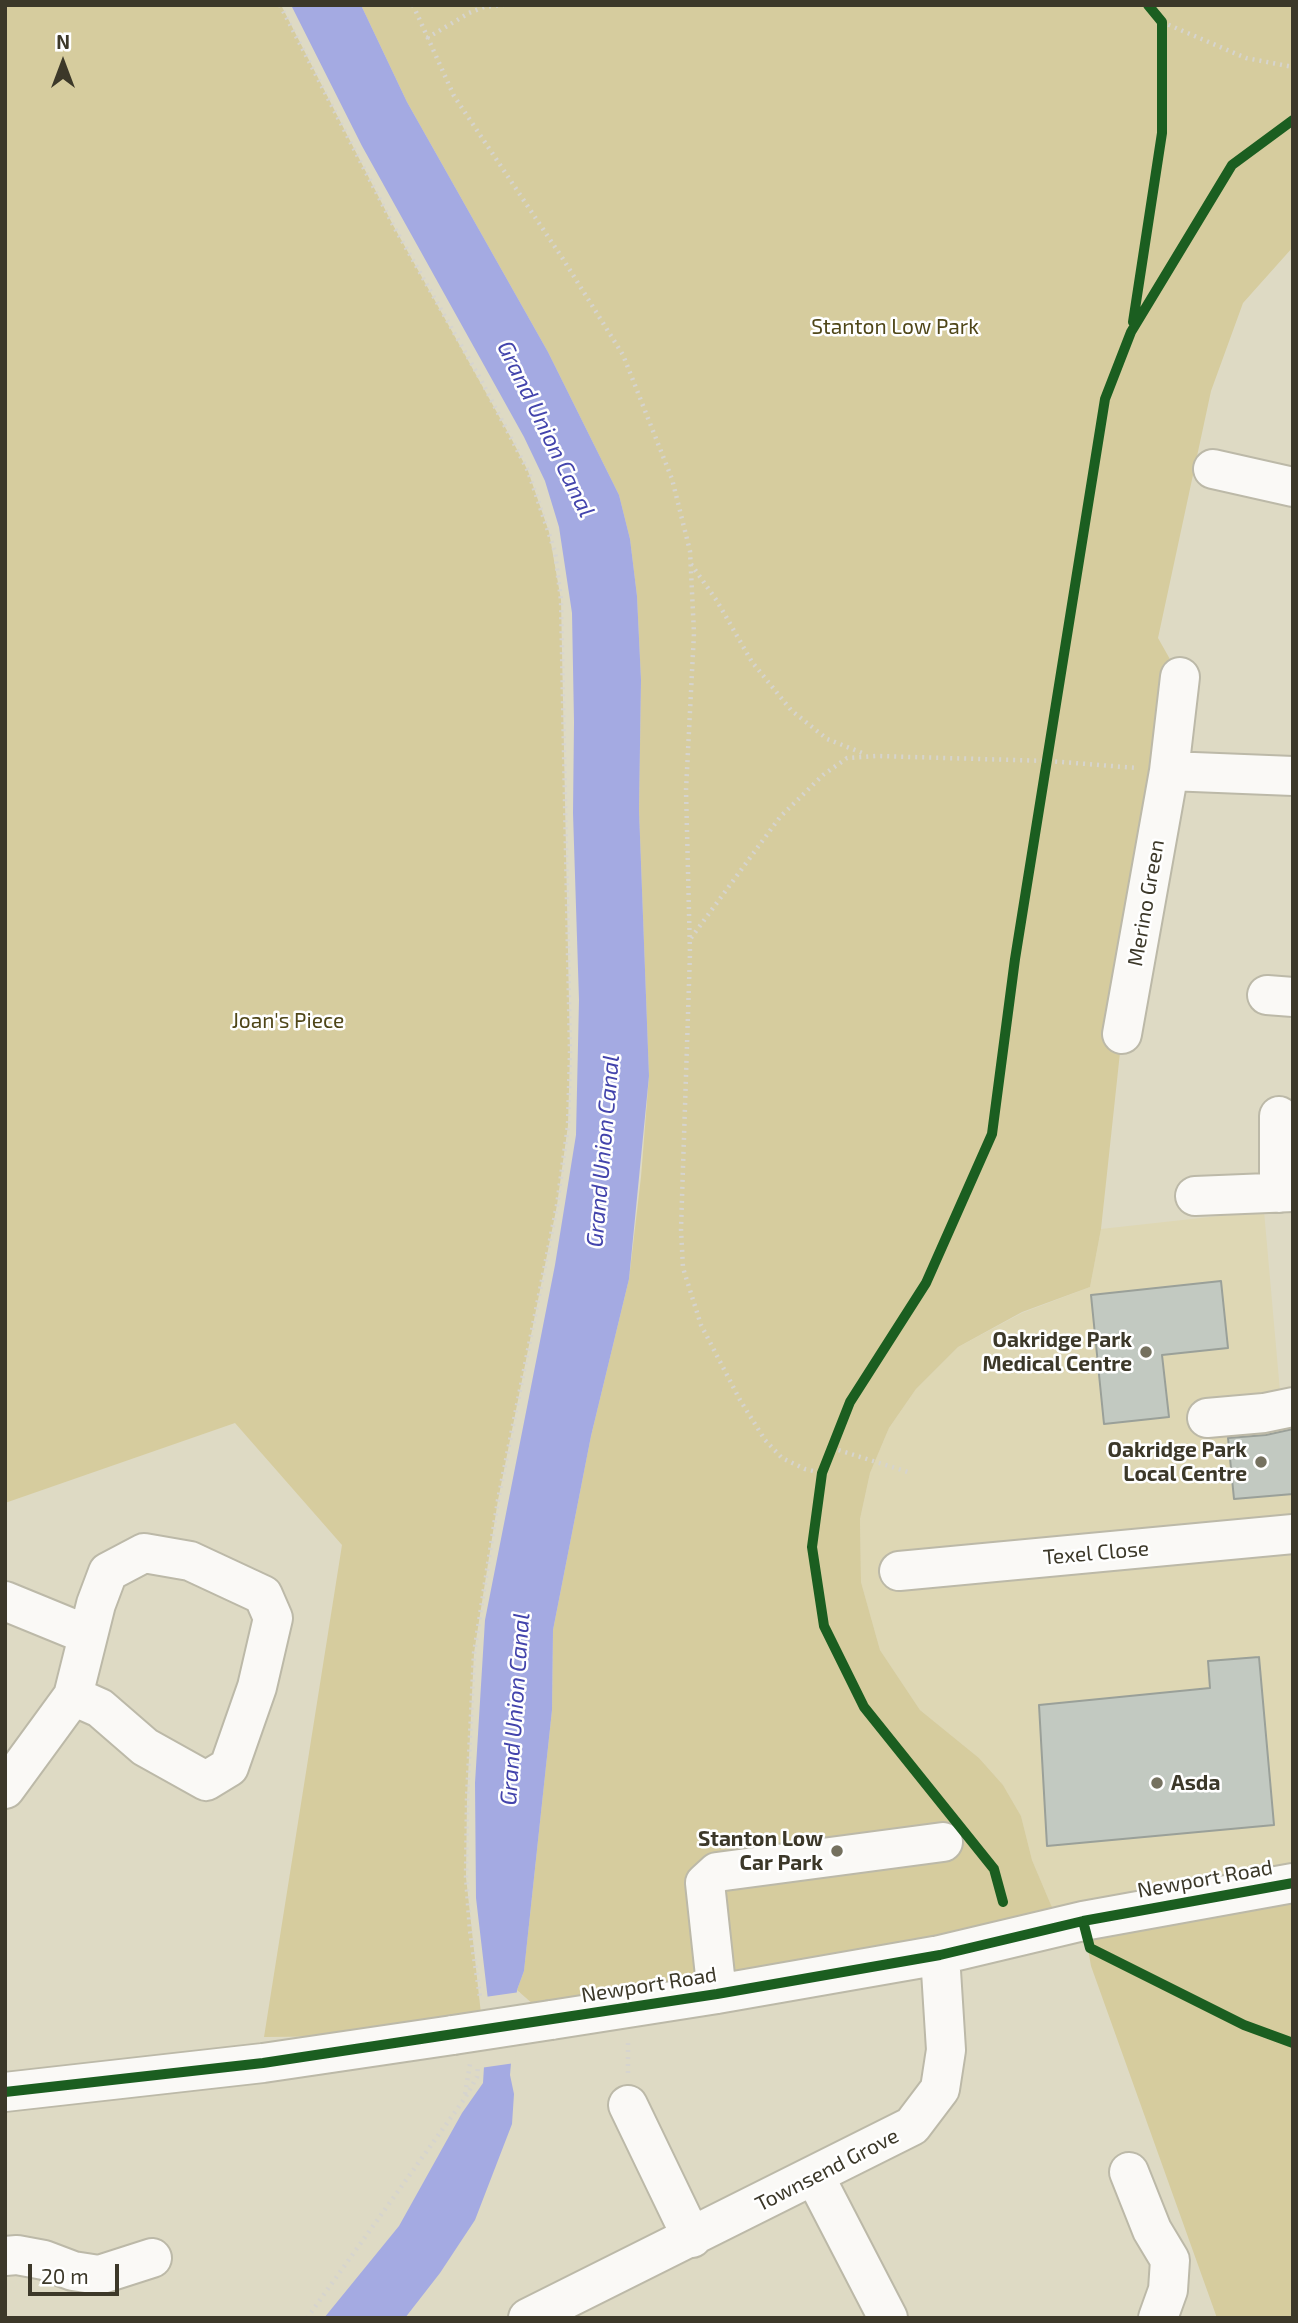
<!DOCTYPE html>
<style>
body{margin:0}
#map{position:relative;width:1298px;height:2323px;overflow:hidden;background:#dedac4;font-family:"Exo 2",sans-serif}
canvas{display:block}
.frame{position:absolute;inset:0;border:7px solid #3c3829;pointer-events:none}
.north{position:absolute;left:28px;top:28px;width:70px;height:70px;-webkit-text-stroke:5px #fff;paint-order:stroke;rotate:0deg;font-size:19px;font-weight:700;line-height:28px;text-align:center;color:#3c3829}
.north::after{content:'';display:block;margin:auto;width:24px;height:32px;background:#3c3829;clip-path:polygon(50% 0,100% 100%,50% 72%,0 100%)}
.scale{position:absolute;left:28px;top:2264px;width:91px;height:32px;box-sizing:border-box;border:4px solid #3c3829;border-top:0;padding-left:9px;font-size:21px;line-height:24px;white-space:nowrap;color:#3c3829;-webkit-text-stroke:5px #fff;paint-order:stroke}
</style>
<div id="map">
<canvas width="1298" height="2323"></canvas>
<div class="frame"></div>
<div class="north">N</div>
<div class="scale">20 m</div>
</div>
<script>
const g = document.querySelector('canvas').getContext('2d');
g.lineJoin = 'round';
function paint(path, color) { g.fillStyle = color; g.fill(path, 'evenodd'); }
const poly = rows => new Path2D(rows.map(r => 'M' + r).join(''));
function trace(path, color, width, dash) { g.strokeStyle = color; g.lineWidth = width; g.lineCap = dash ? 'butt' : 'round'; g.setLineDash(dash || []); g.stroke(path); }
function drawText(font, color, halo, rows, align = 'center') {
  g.font = font + ' "Exo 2",sans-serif'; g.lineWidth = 5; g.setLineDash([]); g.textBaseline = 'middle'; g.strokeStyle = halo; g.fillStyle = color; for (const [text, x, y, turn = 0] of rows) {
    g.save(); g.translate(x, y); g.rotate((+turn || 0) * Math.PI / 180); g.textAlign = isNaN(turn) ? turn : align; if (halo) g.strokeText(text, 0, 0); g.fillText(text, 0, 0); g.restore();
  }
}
const built = poly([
 [1264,1211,1283,1425,1293,1424,1293,1883,1064,1926,1051,1905,1032,1860,1021,1816,1003,1785,979,1758,920,1710,880,1650,861,1582,860,1519,870,1473,889,1428,916,1389,958,1347,1022,1313,1090,1287,1101,1229]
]);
const green = poly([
 [5,5,281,5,393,225,510,436,528,471,549,532,561,600,570,1053,568,1125,557,1205,498,1500,474,1653,467,1798,466,1877,481,2014,453,2035,264,2037,342,1545,235,1423,5,1503],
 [361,5,1293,5,1293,247,1243,303,1211,391,1158,638,1180,677,1122,1034,1101,1229,1090,1287,1022,1312,958,1347,916,1389,889,1428,870,1473,860,1519,861,1582,880,1650,920,1710,979,1758,1003,1785,1021,1816,1032,1860,1051,1905,1064,1926,551,2020,517,1990,524,1971,552,1710,553,1630,591,1436,629,1279,641,1177,649,1076,639,810,641,680,637,596,630,539,619,495,548,352,407,102],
 [1293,1883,1293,2318,1217,2318,1091,1966,1083,1921]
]);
const water = poly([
 [291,5,361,5,407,102,548,352,619,495,630,539,637,596,641,680,639,810,649,1076,629,1279,591,1436,553,1630,552,1710,524,1971,517,1990,510,2075,514,2094,512,2124,475,2220,440,2273,405,2318,324,2318,399,2226,462,2113,483,2083,488,2000,476,1898,475,1783,485,1620,555,1265,576,1135,579,1000,573,813,574,722,572,613,559,527,545,481,524,437,362,146]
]);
const pier = poly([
 [520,1992,515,2063,480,2068,485,1997]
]);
const building = poly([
 [1221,1281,1228,1348,1162,1355,1169,1417,1104,1424,1091,1295,1221,1281],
 [1293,1429,1293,1494,1234,1499,1228,1438,1266,1435,1293,1429],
 [1259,1657,1274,1825,1047,1846,1039,1705,1210,1688,1208,1661,1259,1657]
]);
const path = poly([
 [280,5,393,225,482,382,528,471,555,552,561,600,570,1053,568,1125,557,1205,498,1500,474,1653,467,1798,466,1877,470,1931,480,1997],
 [413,5,454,96,563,259,623,355,672,479,690,551,694,633,686,790,690,953,681,1229,683,1268,701,1325,740,1400,765,1440,782,1458,805,1469,822,1473],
 [1162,22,1246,58,1293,67],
 [427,38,469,13,484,7,504,5],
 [691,564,717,601,752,662,791,710,827,739,865,754],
 [691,938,780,817,823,775,847,758,877,756,1049,761,1137,768],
 [832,1448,911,1473],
 [628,2073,628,2043],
 [465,2094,470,2064],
 [307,2318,465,2098,477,2077,478,2065]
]);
const minor = poly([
 [1213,469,1293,487],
 [1180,677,1169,771,1293,776],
 [1267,995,1293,997],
 [1122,1034,1169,771],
 [1279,1116,1279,1193],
 [1195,1196,1293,1192],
 [1207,1418,1264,1413,1293,1407],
 [899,1571,1293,1534],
 [5,1601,88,1635],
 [5,1789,73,1696,96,1604,108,1572,144,1553,190,1561,263,1595,273,1618,257,1687,229,1767,206,1781,145,1747,100,1708,73,1696],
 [717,1994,705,1883,717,1872,943,1842],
 [551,2020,717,1994,940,1955,1083,1921,1293,1883],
 [5,2092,263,2063,453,2035],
 [628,2105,692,2238],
 [1129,2172,1152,2230,1170,2260,1168,2290,1158,2318],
 [815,2177,888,2318],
 [5,2256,17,2255,44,2260,73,2271,99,2275,152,2258],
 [528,2318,912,2126,940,2089,946,2050,940,1955]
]);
const minorBridge = poly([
 [453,2035,551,2020]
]);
const cycleway = poly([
 [1133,322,1162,133,1162,22,1148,5],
 [1003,1902,994,1869,864,1707,824,1626,812,1547,822,1473,850,1402,926,1283,992,1134,1015,959,1105,399,1131,332,1232,165,1293,120],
 [1083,1921,1090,1948,1244,2025,1293,2043],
 [5,2092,263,2063,717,1994,940,1955,1083,1921,1293,1883]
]);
const markers = [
 [1146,1352,7,"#75715f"],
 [1261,1462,7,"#75715f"],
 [1157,1783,7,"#75715f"],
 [837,1851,7,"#75715f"]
];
const parkNames = [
 ["Stanton Low Park",895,327],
 ["Joan's Piece",288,1021]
];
const streetNames = [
 ["Merino Green",1146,903,-80],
 ["Texel Close",1096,1553,-5],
 ["Newport Road",1205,1879,-10],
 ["Newport Road",649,1985,-9],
 ["Townsend Grove",827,2170,-27]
];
const poiNames = [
 ["Oakridge Park",1132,1340],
 ["Medical Centre",1132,1364],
 ["Oakridge Park",1247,1450],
 ["Local Centre",1247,1474],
 ["Asda",1171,1783,"left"],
 ["Stanton Low",823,1839],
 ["Car Park",823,1863]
];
const waterNames = [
 ["Grand Union Canal",546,429,64],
 ["Grand Union Canal",603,1151,-85],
 ["Grand Union Canal",515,1709,-86]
];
paint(built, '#ded7b4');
paint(green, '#d6cc9e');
paint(water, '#a4aae2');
paint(pier, '#dedac4');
paint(building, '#c2c9c1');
trace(building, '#9aa099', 2);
trace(minor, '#bcb9a8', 42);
trace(path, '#d6d4ce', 4.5, [2, 5]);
trace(minor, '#faf9f6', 38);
trace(minorBridge, '#bcb9a8', 42, []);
trace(minorBridge, '#faf9f6', 38);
trace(cycleway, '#1b5e20', 10);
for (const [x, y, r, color] of markers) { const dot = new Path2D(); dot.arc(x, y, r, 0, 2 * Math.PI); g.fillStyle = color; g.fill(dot); trace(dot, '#fff', 2.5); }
drawText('21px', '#4f4618', '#fff', parkNames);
drawText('21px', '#3c3829', '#fff', streetNames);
drawText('bold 21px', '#3c3829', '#fff', poiNames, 'right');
drawText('italic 23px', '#4344ac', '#fff', waterNames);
</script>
